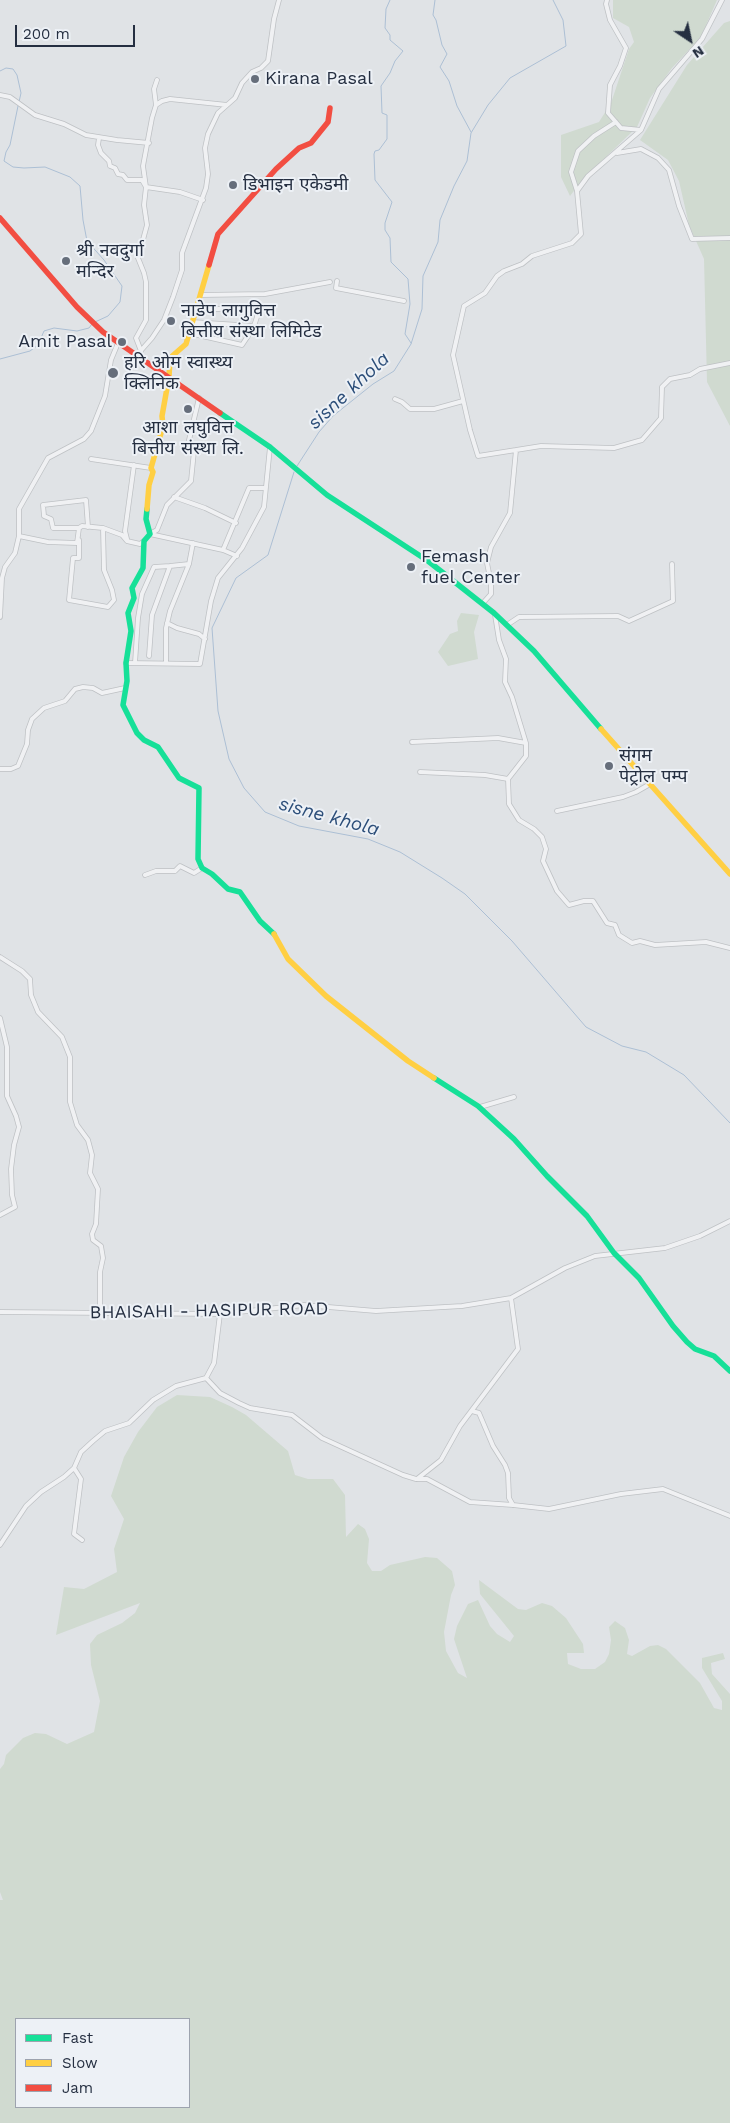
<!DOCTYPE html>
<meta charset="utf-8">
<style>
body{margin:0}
#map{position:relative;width:730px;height:2123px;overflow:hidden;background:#e0e3e6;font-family:"Work Sans",sans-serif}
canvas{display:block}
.legend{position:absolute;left:15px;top:2018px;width:175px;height:90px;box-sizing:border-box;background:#edf1f6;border:1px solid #9da3ae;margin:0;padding:6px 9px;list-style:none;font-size:15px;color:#252f41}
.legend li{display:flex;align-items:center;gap:10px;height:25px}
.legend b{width:25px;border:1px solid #9da3ae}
.north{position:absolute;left:665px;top:15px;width:50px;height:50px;-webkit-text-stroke:4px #edf1f6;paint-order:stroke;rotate:146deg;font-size:14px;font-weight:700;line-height:20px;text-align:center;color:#252f41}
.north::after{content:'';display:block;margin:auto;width:18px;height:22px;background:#252f41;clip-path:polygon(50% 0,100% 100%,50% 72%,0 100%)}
.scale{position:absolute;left:15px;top:25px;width:120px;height:22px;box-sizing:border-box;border:2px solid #252f41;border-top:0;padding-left:6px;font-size:15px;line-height:18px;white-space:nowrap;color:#252f41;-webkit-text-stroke:4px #edf1f6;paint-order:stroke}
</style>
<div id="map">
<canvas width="730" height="2123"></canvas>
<ul class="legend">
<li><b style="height:6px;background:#16e098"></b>Fast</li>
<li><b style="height:6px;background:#ffcf43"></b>Slow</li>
<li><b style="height:6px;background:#f24e42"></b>Jam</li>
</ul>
<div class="north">N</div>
<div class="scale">200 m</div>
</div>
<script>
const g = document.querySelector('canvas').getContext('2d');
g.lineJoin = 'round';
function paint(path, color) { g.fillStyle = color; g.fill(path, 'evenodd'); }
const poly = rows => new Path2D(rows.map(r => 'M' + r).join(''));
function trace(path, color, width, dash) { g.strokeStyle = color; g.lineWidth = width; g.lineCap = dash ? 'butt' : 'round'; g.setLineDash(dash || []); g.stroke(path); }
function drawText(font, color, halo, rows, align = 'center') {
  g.font = font + ' "Work Sans","Noto Sans Devanagari",sans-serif'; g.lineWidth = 4; g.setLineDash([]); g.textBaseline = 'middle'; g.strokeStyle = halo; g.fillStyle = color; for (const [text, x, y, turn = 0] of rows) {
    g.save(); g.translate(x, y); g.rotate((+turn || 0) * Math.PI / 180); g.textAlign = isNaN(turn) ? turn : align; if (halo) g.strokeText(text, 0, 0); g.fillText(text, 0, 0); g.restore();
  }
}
const green = poly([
 [613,0,717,0,701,37,672,68,650,98,637,127,583,179,570,196,561,177,561,135,599,122,611,103,629,49,634,42,629,27,613,18],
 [730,21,730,426,707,382,704,259,689,225,679,181,668,160,640,140,687,65,724,23],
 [461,613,479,615,474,632,478,659,448,666,438,652,450,634,458,631,457,621],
 [177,1395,210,1397,232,1407,246,1415,288,1451,295,1475,308,1479,333,1479,345,1495,346,1537,358,1524,365,1529,369,1539,367,1563,372,1571,381,1571,390,1565,425,1557,437,1558,452,1571,455,1585,451,1595,444,1632,446,1651,458,1673,467,1678,454,1639,457,1626,468,1604,478,1600,490,1626,497,1634,510,1642,514,1636,480,1594,479,1580,518,1609,526,1610,542,1603,552,1606,566,1618,583,1644,584,1653,567,1653,568,1664,581,1669,595,1669,605,1662,609,1654,611,1640,609,1627,615,1621,625,1628,629,1640,627,1654,632,1656,650,1646,658,1645,666,1649,700,1683,714,1708,722,1710,722,1701,702,1668,702,1658,723,1653,725,1659,711,1663,712,1674,730,1694,730,2123,0,2123,0,1900,3,1900,0,1892,0,1769,4,1764,6,1755,23,1738,35,1733,46,1734,67,1744,94,1732,100,1701,91,1665,90,1644,97,1635,122,1623,135,1613,140,1603,56,1635,64,1587,84,1589,117,1572,114,1549,124,1519,111,1496,124,1457,138,1432,157,1407],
 [16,2019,189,2019,189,2107,16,2107]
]);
const stream = poly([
 [390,0,386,9,385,28,390,35,390,40,403,51,395,61,390,73,381,86,382,113,387,115,387,139,379,150,375,151,374,154,375,180,392,202,385,223,385,230,390,238,391,262,408,279,410,304,405,334,411,343],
 [435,0,433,15,436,20,442,45,447,54,440,67,449,81,457,106,471,132],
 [0,71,6,68,13,69,17,75,21,93,19,102],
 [18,106,10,145,6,152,4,161,13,167,24,168,45,167,70,177,80,186,83,220,87,241,104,260,122,286,120,302,108,316,95,322],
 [0,359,30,351,38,345,44,331,54,328,77,331,89,328,92,324],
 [297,466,319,432,333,416,373,384,394,371,411,344,422,309,423,276,438,242,440,220,454,186,467,161,471,133,488,105,510,78,566,46,563,20,553,0],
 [294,472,268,555,236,578,212,628,218,711,229,759,244,788,265,812,299,826,368,839,400,852,442,878,465,894,512,941,586,1027,622,1046,646,1052,684,1075,730,1123]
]);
const street = poly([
 [607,0,606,4,610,20,626,48,620,66,610,85,608,113,621,128,641,130],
 [0,95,10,97,35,115,64,124,86,135,117,140,149,143],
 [156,105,162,101,170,99,227,105],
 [99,138,98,145,101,153,109,161,110,166,115,168,118,174,123,175,127,180,142,180,146,187,180,192,203,200],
 [617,153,641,149,658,158,669,170,679,206,692,239,730,238],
 [577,191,571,172,578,151,594,136,616,122],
 [337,281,336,288,404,301],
 [201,295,265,294,330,282],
 [192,322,254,326,257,317,256,306,241,308,196,310],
 [189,333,242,345,248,336],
 [141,351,136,338,146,320,146,282,144,273,138,258,147,225,144,205,146,187,143,166,152,118,156,105,154,89,157,80],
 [137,355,152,338,164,320,173,297,182,270,182,253,206,188,208,174,205,148,208,134,218,113,235,98,242,83,252,72,261,68,268,61,274,19,279,0],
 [395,399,402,402,410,409,434,409,463,401],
 [516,450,478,456,470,430,453,355,464,306,485,293,497,276,504,271,522,264,532,256,572,243,581,234,577,191,588,176,641,130,659,89,702,39,722,0],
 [91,459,151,468],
 [174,497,205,508,236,523],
 [79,528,53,528,51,519,44,516,43,505,86,500,88,527],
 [150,534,157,530,167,505,191,481,194,451,189,440,199,398],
 [150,534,223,550,237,556],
 [19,536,48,542,77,543,79,528,82,526,103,528,122,535,127,541,140,544,144,541],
 [127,539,125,531,134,465],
 [79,540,79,558,73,558,69,600,108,607,114,600,112,590,104,570,103,528],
 [223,550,249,488,265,488],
 [483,603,491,594,491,583,487,563,491,547,510,513,516,450,541,446,614,448,642,440,661,418,662,387,670,379,690,375,700,369,730,363],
 [495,615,499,640,506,659,505,682,512,697,526,743,526,756,508,779,509,804,519,820,534,829,542,837,546,849,543,861,557,891,569,905,584,901,593,901,607,923,615,925,619,935,632,943,640,941,655,945,706,942,730,948],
 [0,617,2,578,5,567,15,553,19,536,19,509,48,458,84,439,91,431,105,396,111,360,118,343],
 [167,623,177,628,199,634,205,639],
 [507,625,519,617,618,616,629,621,673,601,672,564],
 [149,656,152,615,170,566,189,564],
 [166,662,166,628,170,611,189,564,193,543],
 [126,663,200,664,211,601,218,578,242,548,264,507,270,447],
 [135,663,138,618,142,594,154,567,170,566],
 [412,742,498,738,526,743],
 [0,769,11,769,18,766,27,744,28,730,32,719,44,708,65,701,75,689,83,687,93,688,102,693,125,688],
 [420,772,485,775,508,779],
 [557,811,623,797,636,792,650,784],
 [145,875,156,871,175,871,180,866,194,873,202,868],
 [0,957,22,971,30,979,31,995,38,1012,62,1037,70,1057,70,1102,77,1125,88,1140,92,1155,90,1173,98,1189,96,1224,92,1234,93,1240,101,1246,103,1258,100,1272,100,1314],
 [0,1018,7,1047,7,1096,16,1116,19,1127,14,1145,11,1169,12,1195,15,1207,0,1215],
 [480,1107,514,1097],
 [0,1312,220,1314,304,1305,376,1311,462,1306,511,1298,565,1268,595,1256,665,1248,700,1236,730,1221],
 [206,1378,214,1363,220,1314],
 [472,1411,479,1413,493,1446,505,1465,508,1473,509,1498,513,1505],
 [74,1468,81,1479,74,1534,82,1540],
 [417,1479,441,1460,460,1426,518,1349,511,1298],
 [0,1545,26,1506,41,1492,64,1477,74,1468,81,1452,93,1441,105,1431,129,1423,153,1400,176,1386,206,1378,220,1393,239,1403,250,1408,292,1415,322,1438,403,1475,416,1479,427,1479,470,1502,513,1505,549,1509,621,1494,663,1489,730,1516]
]);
const fast = poly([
 [220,413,270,447,327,495,428,561,494,613,534,651,601,729],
 [147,509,146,519,150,534,144,541,143,568,132,588,134,598,128,613,131,631,126,663,127,681,123,705,137,733,144,740,158,747,179,778,199,788,198,859,202,868,212,874,228,889,240,892,260,921,274,934],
 [434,1078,478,1106,514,1139,547,1176,587,1216,614,1253,639,1278,673,1326,687,1342,695,1349,714,1356,730,1371]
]);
const slow = poly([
 [147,509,149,485,153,472,151,468,163,426,162,416,169,377,170,358,186,344,209,265],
 [601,729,730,874],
 [274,934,288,959,326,996,408,1061,434,1078]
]);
const jam = poly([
 [0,218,77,307,103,332,220,413],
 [209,265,218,234,276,169,299,148,311,143,328,122,330,108]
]);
const markers = [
 [255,79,5,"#666e7b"],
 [233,185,5,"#666e7b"],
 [66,261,5,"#666e7b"],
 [171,321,5,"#666e7b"],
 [122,342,5,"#666e7b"],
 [113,373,6,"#666e7b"],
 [188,409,5,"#666e7b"],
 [411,567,5,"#666e7b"],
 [609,766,5,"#666e7b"]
];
const poiNames = [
 ["Kirana Pasal",265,79],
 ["डिभाइन एकेडमी",243,185],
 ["श्री नवदुर्गा",76,251],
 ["मन्दिर",76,272],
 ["नाडेप लागुवित्त",181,311],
 ["बित्तीय संस्था लिमिटेड",181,332],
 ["Amit Pasal",112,342,"right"],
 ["हरि ओम स्वास्थ्य",124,363],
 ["क्लिनिक",124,384],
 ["आशा लघुवित्त",188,428,"center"],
 ["बित्तीय संस्था लि.",188,449,"center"],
 ["Femash",421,557],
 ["fuel Center",421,578],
 ["संगम",619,756],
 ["पेट्रोल पम्प",619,777]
];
const streetNames = [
 ["BHAISAHI - HASIPUR ROAD",209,1311,-1]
];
const waterNames = [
 ["sisne khola",349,391,-43],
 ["sisne khola",329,817,15]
];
paint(green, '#d0dad0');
trace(stream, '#acbfd4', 1);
trace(street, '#bec1c4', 5.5);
trace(street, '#f0f1f3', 4);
trace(fast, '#16e098', 5.5);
trace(slow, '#ffcf43', 5.5);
trace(jam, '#f24e42', 5.5);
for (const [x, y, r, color] of markers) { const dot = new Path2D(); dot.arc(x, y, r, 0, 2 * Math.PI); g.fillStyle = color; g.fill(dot); trace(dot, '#edf1f6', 2); }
drawText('18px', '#252f41', '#edf1f6', poiNames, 'left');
drawText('18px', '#252f41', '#edf1f6', streetNames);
drawText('italic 19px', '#2c4e79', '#edf1f6', waterNames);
</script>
